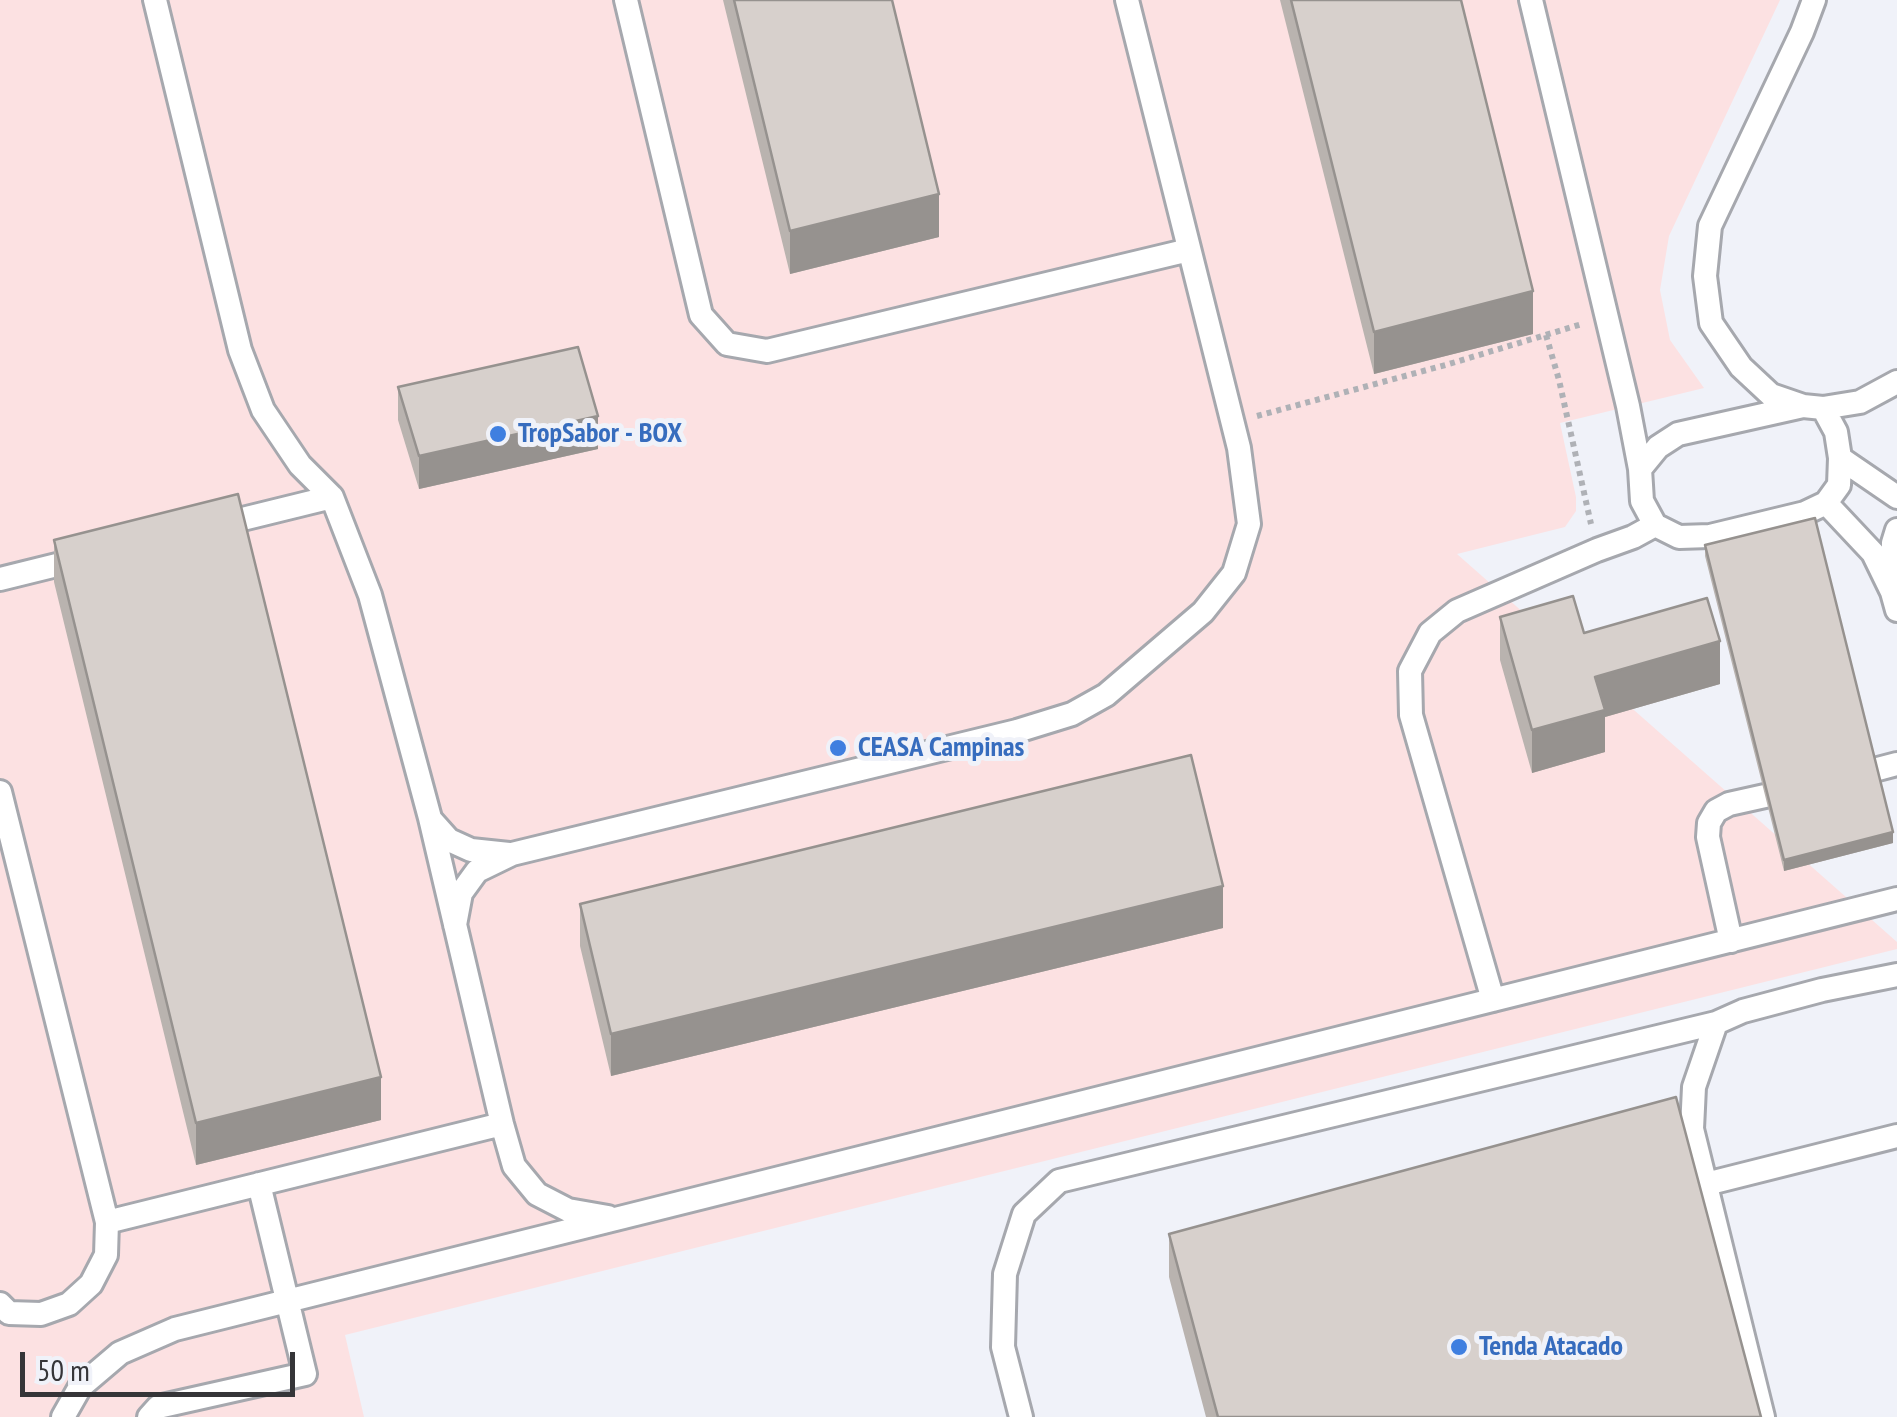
<!DOCTYPE html>
<style>
body{margin:0}
#map{position:relative;width:1897px;height:1417px;overflow:hidden;background:#f0f2f9;font-family:"PT Sans Narrow",sans-serif}
canvas{display:block}
.scale{position:absolute;left:20px;top:1352px;width:275px;height:45px;box-sizing:border-box;border:5px solid #353538;border-top:0;padding-left:12px;font-size:30px;line-height:35px;white-space:nowrap;color:#353538;-webkit-text-stroke:8px #f0f2f9;paint-order:stroke}
</style>
<div id="map">
<canvas width="1897" height="1417"></canvas>
<div class="scale">50 m</div>
</div>
<script>
const g = document.querySelector('canvas').getContext('2d');
g.lineJoin = 'round';
function paint(path, color) { g.fillStyle = color; g.fill(path, 'evenodd'); }
const poly = rows => new Path2D(rows.map(r => 'M' + r).join(''));
function trace(path, color, width, dash) { g.strokeStyle = color; g.lineWidth = width; g.lineCap = dash ? 'butt' : 'round'; g.setLineDash(dash || []); g.stroke(path); }
function drawText(font, color, halo, rows, align = 'center') {
  g.font = font + ' "PT Sans Narrow",sans-serif'; g.lineWidth = 10; g.setLineDash([]); g.textBaseline = 'middle'; g.strokeStyle = halo; g.fillStyle = color; for (const [text, x, y, turn = 0] of rows) {
    g.save(); g.translate(x, y); g.rotate((+turn || 0) * Math.PI / 180); g.textAlign = isNaN(turn) ? turn : align; if (halo) g.strokeText(text, 0, 0); g.fillText(text, 0, 0); g.restore();
  }
}
const commercial = poly([
 [0,0,1780,0,1669,236,1660,290,1670,340,1704,388,1560,423,1576,497,1576,511,1565,527,1457,554,1897,942,1897,949,345,1335,364,1417,0,1417]
]);
const path = poly([
 [1546,335,1559,380,1591,524],
 [1257,416,1449,364,1582,324]
]);
const lane = poly([
 [155,0,240,350,263,410,300,465,332,497,370,595,430,818,502,1124,514,1166,537,1194,568,1210,608,1217],
 [626,0,701,315,727,344,767,351,1189,250],
 [1531,0,1628,406,1640,469],
 [1803,406,1771,395,1741,367,1711,323,1705,276,1710,226,1802,32,1814,0],
 [1823,408,1836,432,1840,458,1839,485,1826,503,1805,513,1710,536,1679,537,1655,525,1642,501,1640,469,1658,447,1678,434,1803,406,1823,408,1860,402,1897,382],
 [1840,458,1897,497],
 [1826,503,1873,553,1892,592],
 [214,526,332,497],
 [1897,530,1893,543,1892,592,1897,610],
 [0,579,81,559],
 [1874,770,1897,764],
 [0,792,107,1222,106,1255,91,1284,69,1304,41,1314,9,1313,0,1304],
 [432,821,449,840,471,850,509,854],
 [455,925,461,893,477,871,512,854,1017,731,1072,714,1106,695,1203,612,1234,573,1249,524,1239,448,1127,0],
 [1731,941,1708,837,1709,823,1716,811,1729,804,1765,796],
 [1493,1000,1411,715,1410,671,1430,633,1457,611,1597,550,1633,537,1655,525],
 [1706,1184,1897,1136],
 [107,1222,502,1124],
 [63,1417,80,1387,120,1353,175,1329,1897,899],
 [149,1417,158,1407,305,1374,259,1184],
 [1021,1417,1003,1347,1005,1274,1024,1214,1059,1181,1716,1023],
 [1763,1417,1692,1129,1694,1087,1716,1023,1743,1011,1822,990,1897,975]
]);
const wall = poly([
 [723,0,892,0,939,237,790,274],
 [1280,0,1461,0,1533,334,1374,374],
 [398,387,598,449,419,489,398,420],
 [54,540,381,1120,196,1165,54,582],
 [1705,545,1893,843,1784,871,1705,556],
 [1500,617,1584,633,1720,684,1605,717,1605,752,1532,773,1500,660],
 [580,904,1223,928,611,1076,580,946],
 [1169,1234,1761,1417,1206,1417,1169,1277]
]);
const shadedWall = poly([
 [939,194,939,237,790,274,790,231],
 [1533,291,1533,334,1374,374,1374,332],
 [598,416,598,449,419,489,419,456],
 [1720,641,1720,684,1605,717,1605,752,1532,773,1532,730,1595,677],
 [1893,832,1893,843,1784,871,1784,860],
 [1223,886,1223,928,611,1076,611,1034],
 [381,1077,381,1120,196,1165,196,1123]
]);
const building = poly([
 [734,0,892,0,939,194,790,231,734,0],
 [1291,0,1461,0,1533,291,1374,332,1291,0],
 [578,347,598,416,419,456,398,387,578,347],
 [238,494,381,1077,196,1123,54,540,238,494],
 [1815,518,1893,832,1784,860,1705,545,1815,518],
 [1573,596,1584,633,1707,598,1720,641,1595,677,1605,710,1532,730,1500,617,1573,596],
 [1191,755,1223,886,611,1034,580,904,1191,755],
 [1676,1097,1761,1417,1218,1417,1169,1234,1676,1097]
]);
const markers = [
 [498,434,10,"#3f7fe0"],
 [838,748,10,"#3f7fe0"],
 [1459,1347,10,"#3f7fe0"]
];
const shopNames = [
 ["TropSabor - BOX",518,434],
 ["CEASA Campinas",858,748],
 ["Tenda Atacado",1479,1347]
];
paint(commercial, '#fce1e2');
trace(lane, '#a6a8ae', 28);
trace(path, '#afb1b6', 6, [5, 5]);
trace(lane, '#fff', 22);
paint(wall, '#b9b3af');
paint(shadedWall, '#96928f');
paint(building, '#d7d0cc');
trace(building, '#96928f', 2.5);
for (const [x, y, r, color] of markers) { const dot = new Path2D(); dot.arc(x, y, r, 0, 2 * Math.PI); g.fillStyle = color; g.fill(dot); trace(dot, '#f0f2f9', 4); }
drawText('bold 28px', '#366cbe', '#f0f2f9', shopNames, 'left');
</script>
